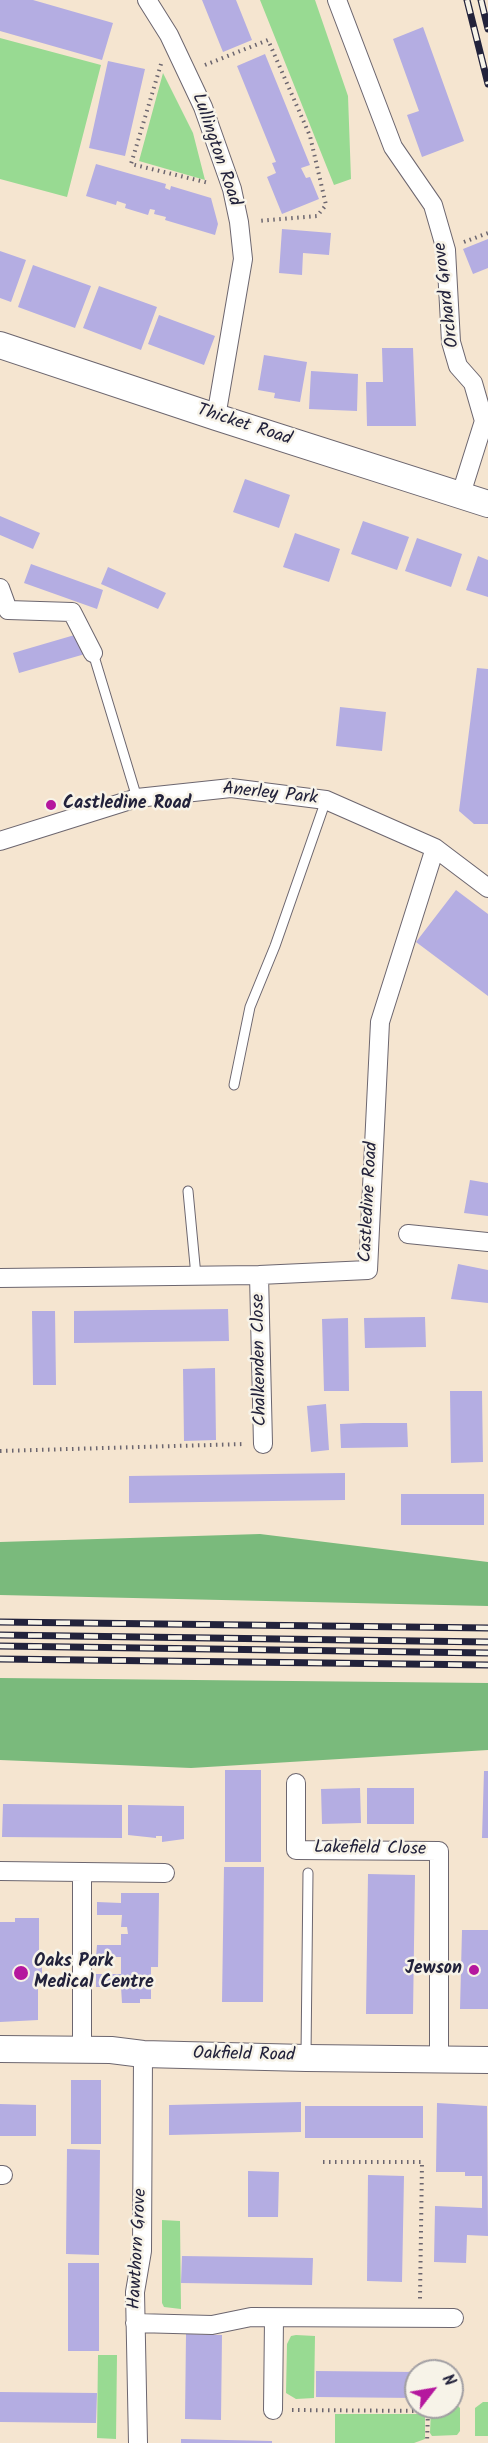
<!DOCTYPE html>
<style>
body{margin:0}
#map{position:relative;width:488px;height:2443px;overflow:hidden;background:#f5e5d0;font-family:Kalam,sans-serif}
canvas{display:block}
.north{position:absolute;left:404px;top:2359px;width:60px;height:60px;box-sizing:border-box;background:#f7f3e8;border:2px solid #a29fa3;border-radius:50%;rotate:59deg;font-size:16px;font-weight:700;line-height:24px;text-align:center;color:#22223b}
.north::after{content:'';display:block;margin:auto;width:21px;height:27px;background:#b5179e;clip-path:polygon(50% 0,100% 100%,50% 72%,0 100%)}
</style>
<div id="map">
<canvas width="488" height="2443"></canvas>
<div class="north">N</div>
</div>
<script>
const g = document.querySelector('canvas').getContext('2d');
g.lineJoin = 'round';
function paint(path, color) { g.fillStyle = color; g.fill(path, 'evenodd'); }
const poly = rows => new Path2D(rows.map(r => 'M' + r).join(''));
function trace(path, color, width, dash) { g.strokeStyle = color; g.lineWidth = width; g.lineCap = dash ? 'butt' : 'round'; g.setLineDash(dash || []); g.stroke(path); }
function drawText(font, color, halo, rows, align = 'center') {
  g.font = font + ' Kalam,sans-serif'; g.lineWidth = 5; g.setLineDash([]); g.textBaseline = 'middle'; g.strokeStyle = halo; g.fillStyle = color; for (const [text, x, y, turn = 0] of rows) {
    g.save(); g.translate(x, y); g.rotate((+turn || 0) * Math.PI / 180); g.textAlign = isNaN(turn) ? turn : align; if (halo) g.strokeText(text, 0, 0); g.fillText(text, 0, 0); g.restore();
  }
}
const green = poly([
 [260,0,315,0,348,96,351,179,334,185],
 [0,38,101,65,67,197,0,179],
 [163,73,193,133,205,180,139,161],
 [162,2220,180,2221,181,2309,164,2307,162,2303],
 [296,2335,315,2336,314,2398,296,2399,286,2393,287,2344,291,2336],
 [98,2355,117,2355,116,2439,97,2438],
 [452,2400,460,2408,460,2431,457,2435,432,2436,430,2433,431,2409,429,2407,452,2407],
 [483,2402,488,2402,488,2436,475,2436,475,2408],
 [335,2414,425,2414,425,2439,414,2443,335,2443]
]);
const forest = poly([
 [260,1534,488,1562,488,1606,0,1595,0,1542],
 [0,1678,488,1683,488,1750,191,1768,0,1760]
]);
const building = poly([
 [0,0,33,0,113,23,102,60,0,31],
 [202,0,236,0,252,40,223,52],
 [423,27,464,141,422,157,407,115,419,111,393,39],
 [265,54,310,165,301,168,306,178,310,177,319,199,282,214,267,177,276,173,272,163,276,162,237,66],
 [108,61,145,69,125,156,89,148],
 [96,164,166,184,165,188,170,190,171,186,211,198,218,224,215,235,165,220,166,217,154,214,155,210,150,209,148,215,125,208,126,204,117,201,116,205,86,196],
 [282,229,331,233,329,255,303,253,302,275,279,273],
 [488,239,488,268,473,274,463,249],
 [0,251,26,260,11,302,0,298],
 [33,265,91,286,75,328,18,307],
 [99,286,157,307,141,350,83,328],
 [159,315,215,336,204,365,148,344],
 [382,348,413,348,416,426,367,426,366,382,383,382],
 [264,355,307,362,300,402,274,398,275,393,258,390],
 [311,371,358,374,357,411,309,409],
 [245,479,290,495,279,528,233,512],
 [0,516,40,533,33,549,0,535],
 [363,521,409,537,397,570,351,554],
 [295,533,340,549,329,582,283,567],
 [417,538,462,554,451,587,405,571],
 [478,556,488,560,488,597,466,590],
 [31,564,103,590,97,609,24,583],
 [108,567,166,593,158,609,101,584],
 [78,634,85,654,19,673,13,653],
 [477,668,488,669,488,824,474,824,459,811],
 [340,707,386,712,382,751,336,746],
 [456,890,488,914,488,996,416,942],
 [470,1180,488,1183,488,1216,464,1213],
 [458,1264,488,1270,488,1303,451,1299],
 [228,1309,229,1341,74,1343,74,1311],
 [32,1311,55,1311,56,1385,33,1385],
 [425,1317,426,1347,365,1348,364,1318],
 [348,1318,349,1391,324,1391,322,1319],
 [215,1368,216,1440,184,1441,183,1369],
 [450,1391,482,1391,483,1462,451,1463],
 [326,1404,329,1450,311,1452,307,1406],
 [363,1423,407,1423,408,1447,341,1448,340,1424],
 [345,1473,345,1500,129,1503,129,1476],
 [401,1494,484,1494,484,1525,401,1525],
 [225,1770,261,1770,261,1862,225,1862],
 [484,1771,488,1771,488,1838,482,1838],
 [360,1788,361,1823,322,1824,321,1789],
 [367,1788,414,1788,414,1824,367,1824],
 [3,1804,122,1805,122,1838,2,1837],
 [128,1805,184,1806,184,1839,162,1842,162,1836,156,1836,156,1838,128,1835],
 [224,1867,264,1867,263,2002,222,2002],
 [368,1874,415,1875,413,2014,366,2014],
 [121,1893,159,1893,158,1967,151,1967,151,1999,140,1999,140,2003,122,2003,121,1987,96,1987,96,1974,121,1974,121,1957,96,1957,97,1945,121,1945,121,1934,128,1934,127,1927,121,1927,122,1915,97,1915,97,1902,121,1903],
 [15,1918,39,1918,39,1963,42,1963,42,1983,38,1983,38,2020,0,2022,0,1922,15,1922],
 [462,1930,488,1930,488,2009,460,2009],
 [71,2080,101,2080,101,2144,71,2144],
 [301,2102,301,2132,169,2135,169,2105],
 [437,2103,487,2106,488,2236,467,2235,466,2263,434,2262,435,2206,482,2208,482,2176,465,2176,465,2172,436,2172],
 [0,2104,36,2105,36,2136,0,2136],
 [305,2106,423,2106,423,2138,305,2138],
 [67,2149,100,2150,99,2255,66,2254],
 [248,2171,279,2172,278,2217,248,2217],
 [368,2175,404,2176,402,2282,367,2281],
 [182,2256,313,2258,312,2285,181,2283],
 [68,2263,99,2263,99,2351,68,2351],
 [186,2334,222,2335,221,2420,185,2419],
 [316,2371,416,2372,416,2398,316,2397],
 [0,2392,97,2393,96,2423,0,2422],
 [181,2439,272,2441,272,2443,181,2443]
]);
const path = poly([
 [161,64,131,164,209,183],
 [205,65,268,40,310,136,326,205,317,216,258,221],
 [464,242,488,233],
 [0,1451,245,1444],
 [323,2162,422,2162,420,2299],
 [292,2410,428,2411,427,2443]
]);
const lane = poly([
 [93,653,137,798],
 [234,1085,250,1007,275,946,326,800],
 [188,1191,196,1276],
 [306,2055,308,1873]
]);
const street = poly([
 [147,0,169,35,203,107,232,189,239,222,243,259,216,417],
 [337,0,393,147,433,205,446,250,451,342,458,366,473,383,484,421,461,494],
 [0,588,8,610,72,612,93,653],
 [0,841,137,798,231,788,326,800,435,848,488,888],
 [408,1234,488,1242],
 [259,1275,263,1444],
 [0,1278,259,1275,368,1270,380,1022,435,848],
 [296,1783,296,1850,439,1851,439,2059],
 [0,1871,165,1873],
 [82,1872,82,2050],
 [0,2175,3,2175],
 [135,2323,212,2325,251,2317,454,2318],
 [273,2410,274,2319],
 [138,2443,135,2292,142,2251,143,2054]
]);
const secondary = poly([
 [0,345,216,417,488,504],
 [0,2049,111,2050,143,2054,306,2058,488,2060]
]);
const rail = poly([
 [467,0,488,84],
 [481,0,488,29],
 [0,1622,488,1628],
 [0,1635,488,1642],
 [0,1646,488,1653],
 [0,1659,488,1665]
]);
const markers = [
 [51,805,6,"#b5179e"],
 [474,1970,6,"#b5179e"],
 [21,1973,8,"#b5179e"]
];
const streetNames = [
 ["Lullington Road",215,150,71],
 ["Orchard Grove",448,295,-97],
 ["Thicket Road",244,426,18],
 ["Anerley Park",270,795,6],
 ["Castledine Road",370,1202,-87],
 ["Chalkenden Close",261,1360,-91],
 ["Lakefield Close",370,1850,1],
 ["Oakfield Road",244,2056,1],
 ["Hawthorn Grove",139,2249,-87]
];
const poiNames = [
 ["Castledine Road",63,805],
 ["Oaks Park",34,1963],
 ["Medical Centre",34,1984],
 ["Jewson",462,1970,"right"]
];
paint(green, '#98da92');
paint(forest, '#7aba7c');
paint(building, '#b4ade2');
trace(lane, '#6c666f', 11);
trace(street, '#6c666f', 20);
trace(secondary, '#6c666f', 28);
trace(path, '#6c666f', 4, [1.5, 4.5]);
trace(lane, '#fff', 9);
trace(street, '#fff', 18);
trace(secondary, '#fff', 26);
trace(rail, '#22223b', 7);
trace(rail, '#f7f3e8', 4.5, [14]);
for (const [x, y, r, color] of markers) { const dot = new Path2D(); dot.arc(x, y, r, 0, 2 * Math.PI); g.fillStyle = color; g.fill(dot); trace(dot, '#f7f3e8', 2); }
drawText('18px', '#22223b', '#f7f3e8', streetNames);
drawText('bold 18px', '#22223b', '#f7f3e8', poiNames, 'left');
</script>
